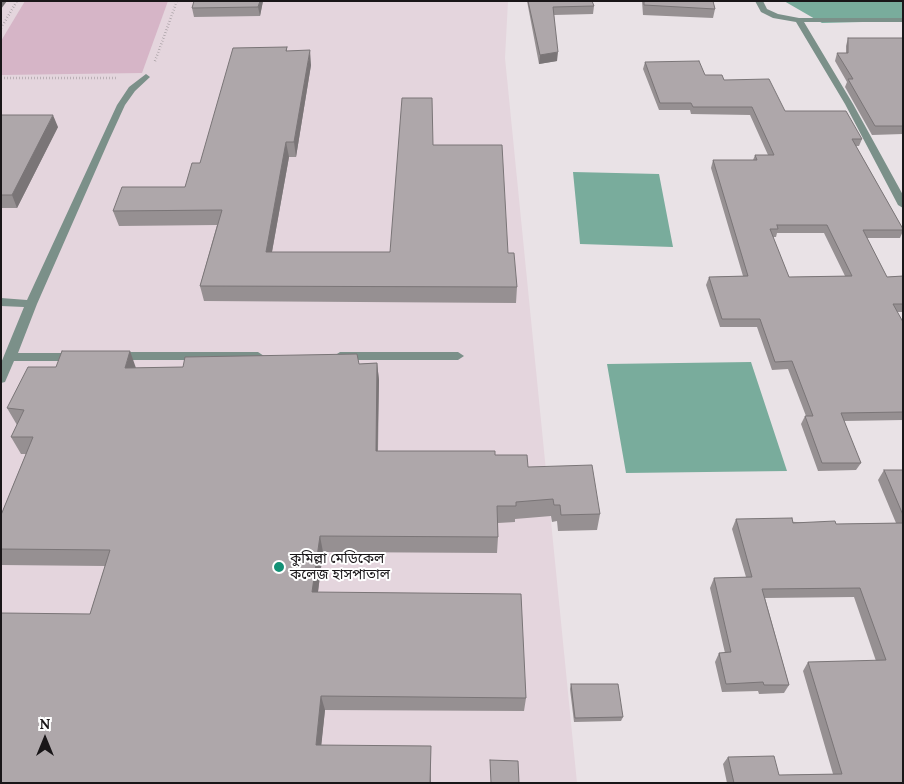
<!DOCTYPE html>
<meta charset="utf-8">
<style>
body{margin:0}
#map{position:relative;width:904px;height:784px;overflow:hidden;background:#e9e2e6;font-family:Lora,serif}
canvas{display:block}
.frame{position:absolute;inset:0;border:2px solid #191618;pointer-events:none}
.north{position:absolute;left:20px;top:714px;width:50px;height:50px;-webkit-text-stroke:4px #fff;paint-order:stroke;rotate:0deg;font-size:14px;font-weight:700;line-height:20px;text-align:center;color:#191618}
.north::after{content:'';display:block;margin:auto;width:18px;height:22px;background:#191618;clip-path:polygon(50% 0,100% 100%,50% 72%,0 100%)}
</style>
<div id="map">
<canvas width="904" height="784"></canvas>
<div class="frame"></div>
<div class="north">N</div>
</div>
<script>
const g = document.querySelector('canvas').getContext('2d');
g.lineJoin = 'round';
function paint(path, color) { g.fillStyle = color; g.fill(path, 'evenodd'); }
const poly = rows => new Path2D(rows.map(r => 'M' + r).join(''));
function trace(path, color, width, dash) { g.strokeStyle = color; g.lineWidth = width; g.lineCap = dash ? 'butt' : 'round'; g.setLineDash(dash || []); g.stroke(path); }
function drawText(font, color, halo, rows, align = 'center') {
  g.font = font + ' Lora,"Noto Sans Bengali",serif'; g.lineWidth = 4; g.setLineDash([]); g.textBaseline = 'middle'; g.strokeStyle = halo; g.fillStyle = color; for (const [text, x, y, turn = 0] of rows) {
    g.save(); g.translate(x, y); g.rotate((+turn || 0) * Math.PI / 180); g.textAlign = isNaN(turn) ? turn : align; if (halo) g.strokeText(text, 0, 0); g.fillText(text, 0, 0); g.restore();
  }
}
const built = poly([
 [1,1,508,1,505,58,577,783,1,783]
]);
const green = poly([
 [25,1,168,1,142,73,1,75,1,41]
]);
const water = poly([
 [784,1,903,1,903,21,822,23],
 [573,172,659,174,673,247,580,244],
 [751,362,787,471,626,473,607,364]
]);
const path = poly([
 [1,28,17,1],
 [155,61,177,1],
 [1,78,116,78]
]);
const minor = poly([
 [755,1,763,1,767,9,778,14,799,18,903,18,903,22,804,22,853,104,903,195,903,208,898,205,845,104,796,22,773,18,761,12,755,1],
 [146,74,150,77,135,91,125,105,109,140,37,304,18,353,75,353,81,357,75,361,14,361,5,382,1,383,1,363,24,307,1,306,1,298,27,300,117,105,129,87,146,74],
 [115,352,258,352,264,356,258,360,115,360,109,356,115,352],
 [340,352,458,352,464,356,458,360,340,360,334,356,340,352]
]);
const wall = poly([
 [194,1,263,1,260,16,194,17,192,8],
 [527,1,592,1,594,6,593,14,554,15,557,61,539,64],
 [642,1,713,1,715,9,713,18,643,15],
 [848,38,903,38,903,134,872,135,845,87,847,82,835,61,837,53,846,53,846,46],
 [287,47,287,51,311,65,296,157,289,157,272,252,390,252,433,145,508,253,517,287,516,303,204,301,200,286,217,225,119,226,113,211,185,187],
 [645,62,724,80,785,111,862,139,859,146,856,146,903,229,903,231,900,238,867,238,887,277,903,276,903,312,897,312,903,322,903,420,844,421,861,463,856,470,818,471,801,424,805,416,806,416,788,369,772,370,757,327,720,327,706,285,709,277,743,276,711,168,713,160,753,160,755,155,768,155,750,115,691,114,690,110,659,110,643,69],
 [777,233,824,233,845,276,789,277,773,237,776,237],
 [1,115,58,127,17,208,1,208],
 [377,363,379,380,378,451,495,455,528,467,600,514,597,530,558,531,557,521,552,522,551,516,515,519,515,522,498,523,498,537,497,553,323,552,318,592,526,698,524,711,325,710,321,745,431,759,1,783,90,614,105,566,1,565,1,515,26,454,21,454,11,437,17,425,7,408,136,368,359,364],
 [884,470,903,470,903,783,727,783,723,764,728,757,779,775,833,774,803,671,808,662,876,661,854,597,765,598,789,685,784,693,759,694,758,691,722,692,715,662,719,653,725,653,710,588,714,578,746,577,732,529,736,519,836,524,896,523,878,480],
 [571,684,623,717,621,721,574,722,570,689]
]);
const shadedWall = poly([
 [1,1,7,1,1,9],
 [260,1,263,1,260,16,258,7],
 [310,50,311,65,296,157,294,142],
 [558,52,557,61,539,64,540,55],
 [53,115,58,127,17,208,12,195],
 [286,142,289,157,269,268,266,252],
 [130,351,136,368,125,368],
 [377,363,379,380,377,467,376,451],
 [320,536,323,552,316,607,312,592],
 [321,696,325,710,320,758,316,745],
 [431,746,431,783,430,783]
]);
const building = poly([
 [194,1,260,1,258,7,192,8,194,1],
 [528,1,592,1,594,6,553,7,558,52,540,55,528,1],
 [644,1,713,1,715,9,644,5,644,1],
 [848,38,903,38,903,126,875,126,848,79,853,79,837,53,848,53,848,38],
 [287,47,286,51,310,50,294,142,286,142,266,252,390,252,402,98,432,98,433,145,502,145,508,253,514,253,517,287,200,286,222,210,113,211,122,187,185,187,192,163,200,163,233,48,287,47],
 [699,61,705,75,722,75,724,80,769,79,785,111,846,111,862,139,852,139,903,229,903,230,863,230,887,277,903,276,903,304,893,304,903,322,903,412,841,413,861,463,822,463,805,416,813,416,792,361,775,362,760,319,722,319,709,277,748,276,713,160,757,160,755,155,774,155,752,107,693,107,691,103,660,103,645,62,699,61],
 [777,225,827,225,852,276,789,277,770,229,778,229,777,225],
 [1,115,53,115,12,195,1,195,1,115],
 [62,351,130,351,125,368,183,367,185,357,357,354,359,364,377,363,376,451,495,451,495,455,527,455,528,467,592,465,600,514,561,515,560,505,554,505,553,499,516,502,516,506,497,506,498,537,320,536,312,592,521,594,526,698,321,696,316,745,431,746,430,783,1,783,1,613,90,614,110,550,1,549,1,515,33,437,11,437,24,410,7,408,28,367,56,367,62,351],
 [884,470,903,470,903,515,884,470],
 [792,518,793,523,835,521,836,524,903,523,903,783,734,783,728,757,774,756,779,775,842,774,808,662,886,660,860,588,762,589,789,685,764,685,763,682,726,684,719,653,731,652,714,578,752,577,736,519,792,518],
 [571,684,618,684,623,717,575,718,571,684],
 [490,760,518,761,519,783,491,783,490,760]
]);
const markers = [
 [279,567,6,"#129075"]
];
const poiNames = [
 ["কুমিল্লা মেডিকেল",290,559],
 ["কলেজ হাসপাতাল",290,575]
];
paint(built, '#e4d5dd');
paint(green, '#d6b5c7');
paint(water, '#79ac9c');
trace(path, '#918c8f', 2.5, [0.5, 2.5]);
paint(minor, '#7b9089');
paint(wall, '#969092');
paint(shadedWall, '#7a7577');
paint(building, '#aea7aa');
trace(building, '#7a7577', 1);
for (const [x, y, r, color] of markers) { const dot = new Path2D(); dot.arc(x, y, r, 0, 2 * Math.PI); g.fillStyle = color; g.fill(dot); trace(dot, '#fff', 2); }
drawText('14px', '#191618', '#fff', poiNames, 'left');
</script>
